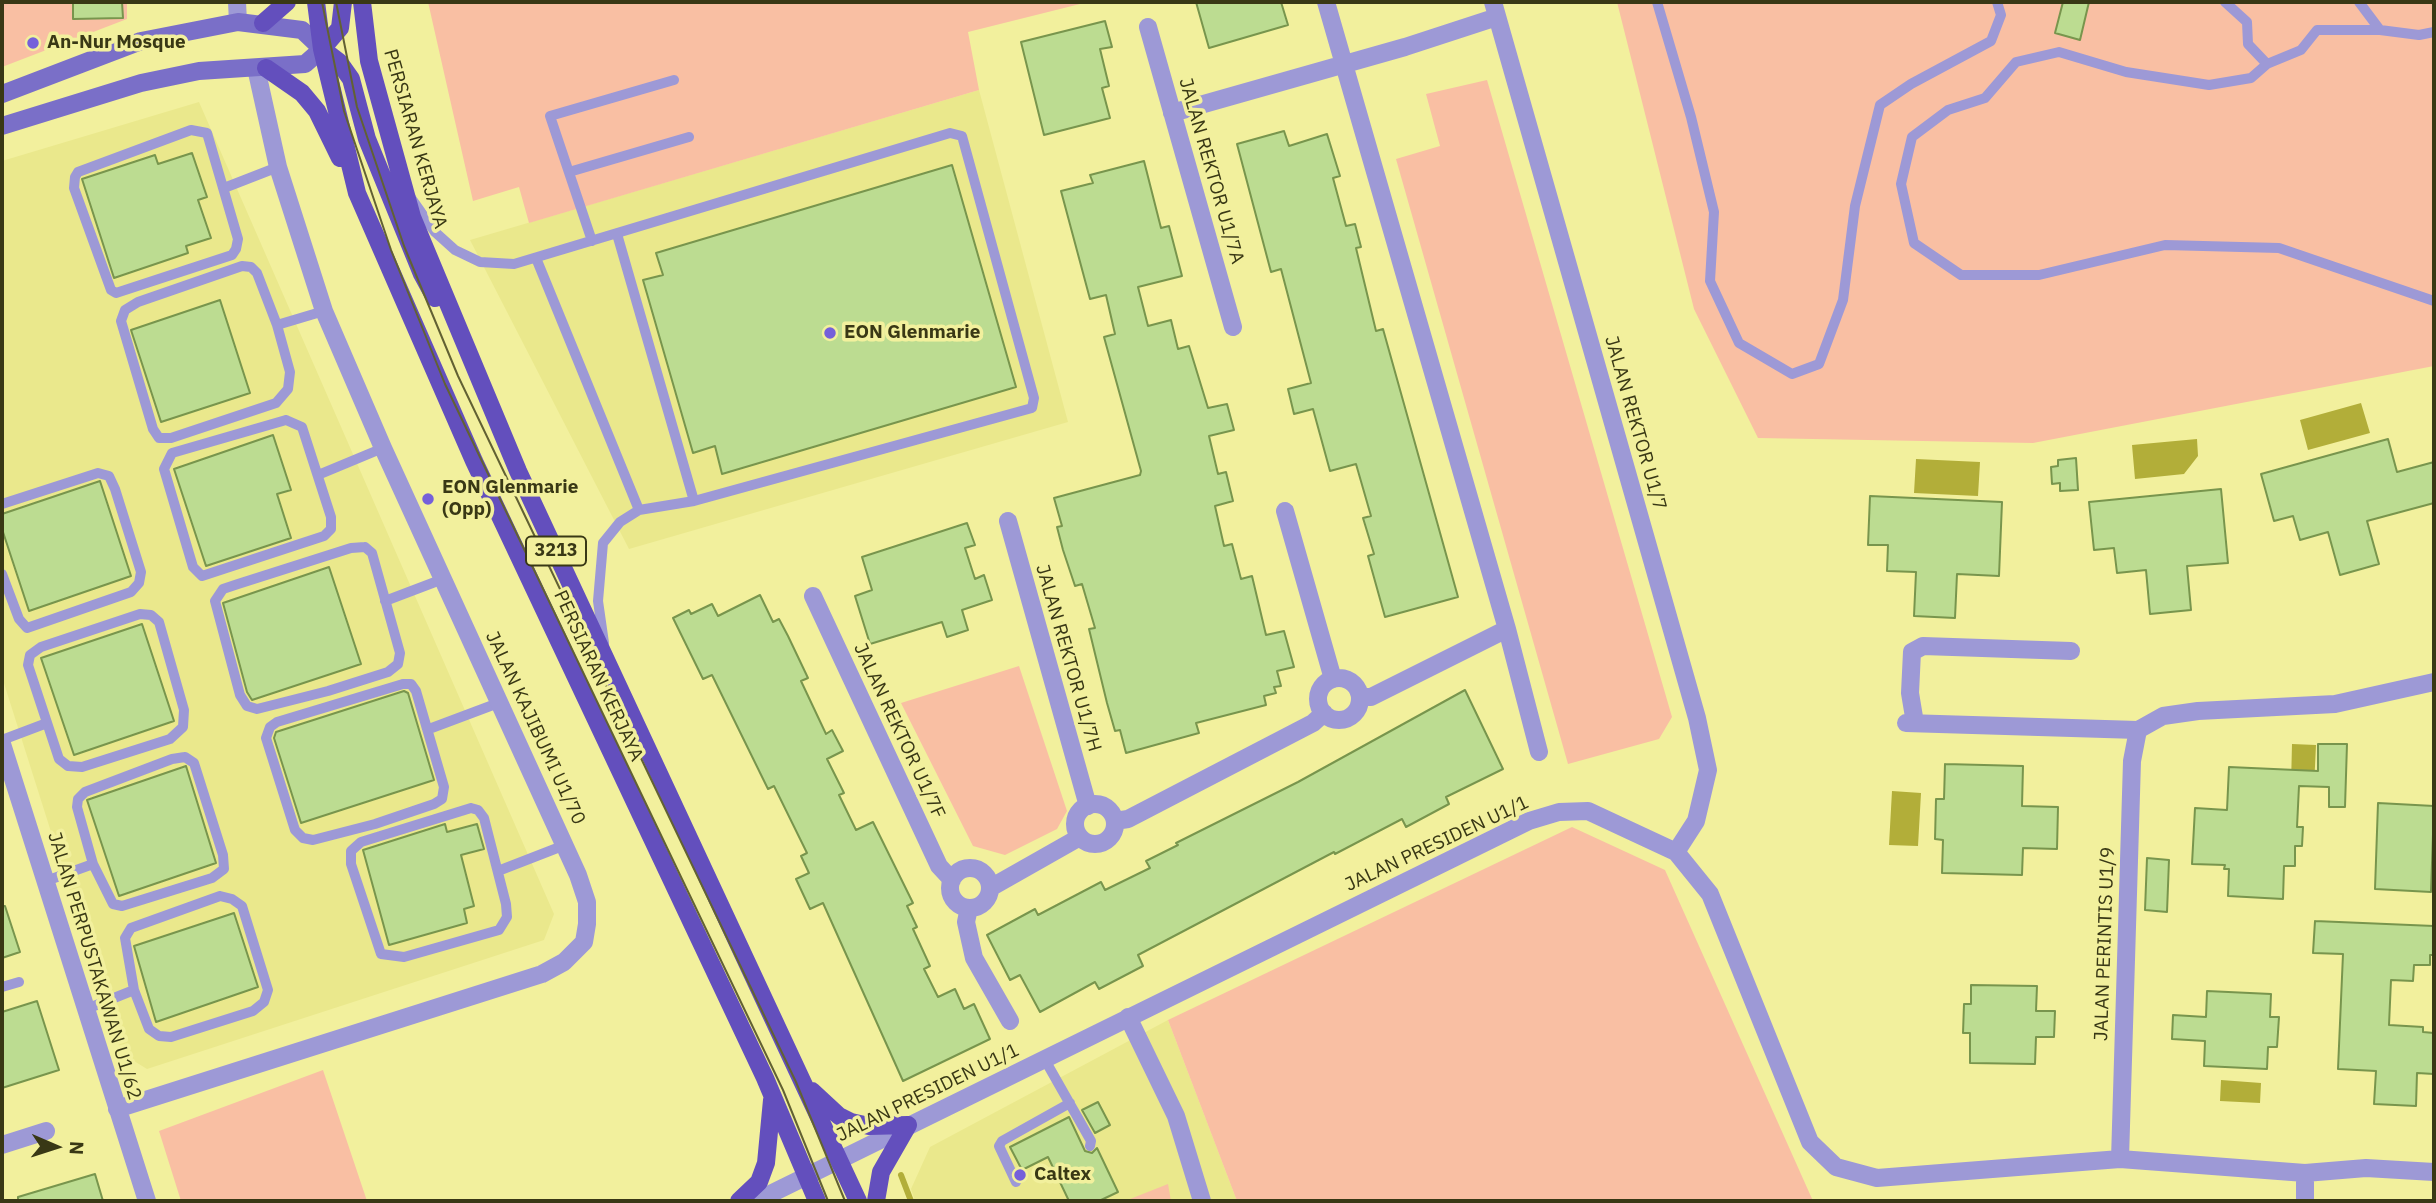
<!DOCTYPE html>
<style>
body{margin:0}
#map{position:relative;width:2436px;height:1203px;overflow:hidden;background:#f2f09d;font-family:"IBM Plex Sans",sans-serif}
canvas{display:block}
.frame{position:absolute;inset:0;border:4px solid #393815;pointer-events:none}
.north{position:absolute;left:21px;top:1112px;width:70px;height:70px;-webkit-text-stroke:5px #f2f09d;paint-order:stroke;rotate:93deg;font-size:19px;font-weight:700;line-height:28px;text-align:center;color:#393815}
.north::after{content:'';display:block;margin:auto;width:24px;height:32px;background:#393815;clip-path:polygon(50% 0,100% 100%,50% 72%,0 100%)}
</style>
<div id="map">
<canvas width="2436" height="1203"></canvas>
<div class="frame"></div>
<div class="north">N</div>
</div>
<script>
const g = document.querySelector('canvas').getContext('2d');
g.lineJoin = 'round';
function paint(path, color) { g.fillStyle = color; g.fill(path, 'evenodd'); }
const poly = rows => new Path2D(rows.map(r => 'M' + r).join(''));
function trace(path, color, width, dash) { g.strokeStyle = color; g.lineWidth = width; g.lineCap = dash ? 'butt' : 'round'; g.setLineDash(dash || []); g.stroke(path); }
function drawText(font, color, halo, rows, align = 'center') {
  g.font = font + ' "IBM Plex Sans",sans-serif'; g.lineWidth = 7; g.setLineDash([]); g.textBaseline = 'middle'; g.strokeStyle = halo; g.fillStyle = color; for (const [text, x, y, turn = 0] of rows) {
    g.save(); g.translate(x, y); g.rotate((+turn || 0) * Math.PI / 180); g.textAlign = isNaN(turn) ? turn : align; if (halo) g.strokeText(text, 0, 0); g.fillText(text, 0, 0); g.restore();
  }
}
const built = poly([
 [979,90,1068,422,629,549,470,240],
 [199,102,554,914,544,940,147,1069,121,1053,2,677,2,161],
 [1168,1020,1237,1201,915,1201,911,1189,930,1147]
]);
const green = poly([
 [2,2,127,2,127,19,2,67],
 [428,2,1088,2,968,32,979,90,529,223,519,187,473,201],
 [1617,2,2434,2,2434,366,2033,443,1758,438,1694,309],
 [1487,80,1672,717,1659,739,1568,764,1396,159,1440,146,1426,94],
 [1019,666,1067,811,1057,829,1005,855,973,846,901,703],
 [1572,827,1665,870,1813,1201,1237,1201,1168,1020],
 [323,1070,367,1201,181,1201,159,1131],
 [1168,1184,1171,1201,1125,1201]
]);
const water = poly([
 [2361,403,2370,433,2308,450,2300,420],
 [2197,439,2198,456,2184,474,2135,479,2132,445],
 [1916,459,1980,462,1978,496,1914,493],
 [2292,744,2316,745,2314,787,2291,785],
 [1892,791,1921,793,1918,846,1889,845],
 [2221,1080,2261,1083,2260,1103,2220,1101]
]);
const stream = poly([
 [901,1175,911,1201]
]);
const building = poly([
 [73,2,122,2,123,18,73,19,73,2],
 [1196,2,1281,2,1288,25,1209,48,1196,2],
 [2063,2,2089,2,2080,40,2055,33,2063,2],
 [1105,21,1112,47,1100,49,1109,86,1102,88,1110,118,1044,135,1021,42,1105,21],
 [1284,131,1289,146,1327,134,1340,176,1333,178,1346,226,1355,224,1361,247,1356,248,1376,331,1383,329,1458,597,1385,617,1368,556,1374,554,1363,518,1371,516,1356,464,1330,471,1313,409,1294,414,1288,389,1311,383,1281,269,1271,272,1237,144,1284,131],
 [192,153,207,197,198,200,211,238,186,246,188,253,114,278,82,179,155,155,158,164,192,153],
 [1144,161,1161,228,1169,226,1182,276,1138,287,1148,326,1171,320,1178,349,1189,346,1208,408,1227,404,1234,430,1209,436,1218,474,1226,472,1233,501,1215,506,1224,546,1232,544,1241,579,1252,576,1266,635,1284,631,1294,667,1277,671,1281,686,1274,687,1276,693,1264,696,1266,705,1196,723,1199,733,1126,753,1120,730,1115,731,1107,703,1089,629,1095,628,1082,584,1075,586,1063,550,1057,527,1062,526,1054,498,1140,475,1141,471,1104,337,1115,334,1106,295,1090,299,1061,191,1093,183,1090,175,1144,161],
 [952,165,1016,387,722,474,715,446,693,453,643,280,663,275,656,253,952,165],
 [220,300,250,393,161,422,131,330,220,300],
 [273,435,291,490,277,494,291,538,206,566,174,469,273,435],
 [2388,439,2397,472,2434,462,2434,503,2367,521,2379,564,2340,575,2328,532,2300,540,2293,516,2274,521,2261,474,2388,439],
 [2076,458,2078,490,2060,491,2060,483,2052,484,2051,467,2058,466,2058,460,2076,458],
 [100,481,131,576,29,611,2,529,2,514,100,481],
 [2221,489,2228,563,2187,566,2191,610,2150,614,2146,570,2117,573,2114,548,2094,550,2089,502,2221,489],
 [1870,496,2002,502,1999,576,1957,574,1955,618,1914,616,1916,572,1887,571,1888,545,1868,545,1870,496],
 [967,523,975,545,965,548,975,579,984,575,992,600,962,610,968,630,947,637,942,622,870,644,855,596,872,590,862,557,967,523],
 [329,567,361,664,252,700,247,692,223,603,329,567],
 [760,595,773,622,779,619,788,636,808,678,801,681,826,734,832,730,843,751,827,759,844,793,839,795,856,830,873,822,913,903,907,906,917,927,913,929,930,966,924,969,938,997,955,989,964,1009,974,1004,990,1039,903,1081,823,903,810,909,796,879,809,873,801,856,807,853,774,786,768,789,712,675,703,679,673,618,689,610,691,614,712,604,718,616,760,595],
 [142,624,174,721,74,755,41,658,142,624],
 [1465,690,1503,769,1446,797,1449,804,1406,827,1402,819,1335,854,1334,852,1138,955,1143,966,1099,989,1095,982,1040,1012,1020,975,1010,980,987,935,1035,909,1038,915,1101,882,1105,890,1150,868,1146,861,1178,845,1176,843,1298,782,1465,690],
 [404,691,408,693,434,780,301,823,274,738,276,732,404,691],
 [2318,744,2347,744,2345,807,2329,807,2329,787,2299,786,2297,827,2303,827,2302,846,2295,846,2295,866,2284,866,2283,899,2228,896,2229,869,2224,869,2225,865,2192,864,2195,808,2227,810,2229,767,2318,771,2318,744],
 [1945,764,2023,766,2022,806,2058,807,2057,849,2023,848,2022,875,1942,873,1943,840,1935,839,1936,799,1944,799,1945,764],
 [186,766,216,863,119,896,87,800,186,766],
 [2378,803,2434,806,2431,892,2375,889,2378,803],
 [445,824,447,832,477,824,484,849,461,855,474,906,464,909,467,923,389,945,363,850,445,824],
 [2147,858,2169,860,2167,912,2145,910,2147,858],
 [2,906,5,906,20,952,2,958,2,906],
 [234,913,258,987,156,1022,134,946,234,913],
 [2315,921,2434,926,2434,955,2430,955,2430,965,2414,965,2413,981,2391,980,2389,1025,2423,1027,2423,1032,2434,1033,2434,1074,2417,1073,2416,1106,2374,1104,2376,1071,2338,1069,2343,954,2313,953,2315,921],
 [1971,985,2037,986,2036,1011,2055,1011,2054,1037,2036,1037,2035,1064,1970,1063,1970,1033,1963,1033,1964,1004,1971,1004,1971,985],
 [2207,991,2271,994,2270,1017,2279,1017,2277,1047,2268,1047,2267,1069,2204,1066,2205,1041,2172,1039,2173,1015,2206,1017,2207,991],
 [37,1001,59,1070,2,1088,2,1012,37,1001],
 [1098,1102,1110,1125,1095,1133,1082,1110,1098,1102],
 [1069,1117,1085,1151,1092,1153,1097,1148,1118,1192,1099,1201,1069,1201,1048,1157,1022,1170,1010,1147,1069,1117],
 [95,1174,103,1201,18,1201,18,1197,95,1174]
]);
const lane = poly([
 [1657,2,1691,117,1714,212,1710,281,1739,343,1792,374,1819,364,1843,300,1855,206,1880,105,1911,84,1991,41,2001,15,1997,2],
 [2225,2,2247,22,2248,44,2267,64,2301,50,2317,30,2380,30,2359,2],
 [2380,30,2419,35,2434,32],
 [2267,64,2251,78,2209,85,2126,72,2059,52,2016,62,1985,98,1948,110,1912,137,1901,184,1914,243,1961,275,2039,275,2165,245,2279,248,2434,301],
 [191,130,207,133,238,239,236,249,232,255,116,293,111,290,74,188,75,177,78,172,191,130],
 [569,172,689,137],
 [224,188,278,167],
 [411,198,435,232,455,250,480,262,514,264,950,133,962,136,1034,398,1032,408,694,501,639,510,620,522,603,543,598,601,604,643],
 [617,234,694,501],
 [592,241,550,116,674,80],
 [536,258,639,510],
 [242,266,251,267,257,273,277,325,290,372,288,389,276,403,171,438,159,438,153,429,121,321,125,310,138,302,242,266],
 [277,325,324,311],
 [286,420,302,427,331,517,331,529,324,536,202,576,193,567,164,469,172,453,286,420],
 [318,475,383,448],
 [2,504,98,473,109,476,115,489,141,572,139,583,131,592,27,628,19,619,2,574],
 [365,547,372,553,400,653,398,664,388,672,328,691,257,709,247,706,240,695,215,601,223,589,238,584,351,548,365,547],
 [385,601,443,579],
 [140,614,151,615,159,622,184,710,183,727,170,739,82,767,68,766,59,759,28,665,30,655,41,647,140,614],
 [403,684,411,684,416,691,444,787,442,799,434,804,375,824,313,840,303,838,295,830,266,738,270,727,277,722,403,684],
 [429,729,501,702],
 [2,740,47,723],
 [185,757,194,763,223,855,224,869,212,878,122,906,113,904,93,864,77,807,78,799,85,792,172,759,185,757],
 [471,808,478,810,484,818,506,904,507,917,499,930,404,957,381,954,351,864,351,851,361,842,471,808],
 [498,871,565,845],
 [46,881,93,864],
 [220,896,232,899,242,906,268,990,264,1002,253,1011,171,1037,159,1036,149,1029,134,990,125,938,131,928,220,896],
 [2,987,19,982],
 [89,1008,134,990],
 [1045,1060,1091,1141,1090,1146],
 [1016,1182,999,1146,1002,1141,1070,1103]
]);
const street = poly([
 [237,2,238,22],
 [1326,2,1507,629,1539,752],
 [1493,2,1697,718,1708,770,1696,821,1676,852],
 [1148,27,1233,327],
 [1172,113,1405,47,1497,17],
 [1285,511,1333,679],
 [1008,521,1088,806],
 [813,596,939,866,952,880],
 '1318 699a21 21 0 1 1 42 0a21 21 0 1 1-42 0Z',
 [1360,697,1371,697,1507,629],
 [1906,723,2138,730,2163,716,2198,711,2335,704,2434,682],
 [1915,723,1910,693,1912,652,1923,646,2071,651],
 [2,744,147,1201],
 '1075 824a20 20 0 1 1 40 0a20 20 0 1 1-40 0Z',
 [1115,821,1128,819,1313,723,1324,713],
 '950 888a20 20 0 1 1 40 0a20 20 0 1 1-40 0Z',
 [990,888,1080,837],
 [969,908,966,922,974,958,1010,1021],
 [1128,1017,1176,1116,1202,1201],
 [117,1109,542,974,564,962,584,942,587,924,587,902,578,875,383,448,324,311,278,167,256,68],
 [2,1145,46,1131],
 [2120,1159,2132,761,2138,730],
 [756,1201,1529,821,1559,812,1588,811,1676,852,1710,894,1810,1142,1836,1167,1877,1178,2120,1159,2305,1173],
 [2305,1201,2305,1173,2366,1168,2434,1172]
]);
const secondary = poly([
 [2,94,141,41,238,22,302,30,322,49,305,64,199,71,141,83,2,126]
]);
const primary = poly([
 [316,2,322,49,357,193,474,461,765,1078,817,1201],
 [362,2,369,61,412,217,518,471,858,1201],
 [263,23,287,2],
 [322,49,339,62,351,79,367,139,422,274,435,298],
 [322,49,340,28,343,2],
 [266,68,302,93,317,111,340,158],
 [812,1091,839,1116,851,1122,869,1126,908,1125],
 [739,1201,759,1182,766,1163,772,1100],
 [876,1201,881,1172,908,1125]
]);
const tram = poly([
 [322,2,344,111,391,250,445,384,783,1090,828,1201],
 [336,2,357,107,404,246,458,376,796,1082,845,1201]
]);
const markers = [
 [33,43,7,"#7560da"],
 [830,333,7,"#7560da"],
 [428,499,7,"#7560da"],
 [1020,1175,7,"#7560da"]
];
const shields = [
 [556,551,60]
];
const shieldNames = [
 ["3213",556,551]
];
const poiNames = [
 ["An-Nur Mosque",47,43],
 ["EON Glenmarie",844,333],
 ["EON Glenmarie",442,488],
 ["(Opp)",442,510],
 ["Caltex",1034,1175]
];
const streetNames = [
 ["PERSIARAN KERJAYA",415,139,74],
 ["JALAN REKTOR U1/7A",1211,171,74],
 ["JALAN REKTOR U1/7",1635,423,74],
 ["JALAN REKTOR U1/7H",1068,658,74],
 ["PERSIARAN KERJAYA",598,676,65],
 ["JALAN KAJIBUMI U1/70",535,728,65],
 ["JALAN REKTOR U1/7F",899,731,65],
 ["JALAN PRESIDEN U1/1",1437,844,-25],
 ["JALAN PERINTIS U1/9",2105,944,-88],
 ["JALAN PERPUSTAKAWAN U1/62",94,966,73],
 ["JALAN PRESIDEN U1/1",928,1093,-26]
];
paint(built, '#eae88c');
paint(green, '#f9bfa3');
paint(water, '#b2ae39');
trace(stream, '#b2ae39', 6);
paint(building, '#bcdc91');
trace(building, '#78954d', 2);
trace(lane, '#9d99d6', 10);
trace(street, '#9d99d6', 18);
trace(secondary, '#7a6fc8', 18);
trace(primary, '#634fbd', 18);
trace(tram, '#626133', 2);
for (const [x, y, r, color] of markers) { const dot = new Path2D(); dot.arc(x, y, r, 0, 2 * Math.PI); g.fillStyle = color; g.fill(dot); trace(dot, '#f2f09d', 2.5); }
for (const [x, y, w] of shields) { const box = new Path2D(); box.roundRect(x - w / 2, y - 14.5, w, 29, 5); g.fillStyle = '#f2f09d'; g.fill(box); trace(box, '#393815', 2); }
drawText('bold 18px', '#393815', null, shieldNames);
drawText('bold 19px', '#393815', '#f2f09d', poiNames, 'left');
drawText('19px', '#393815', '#f2f09d', streetNames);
</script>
